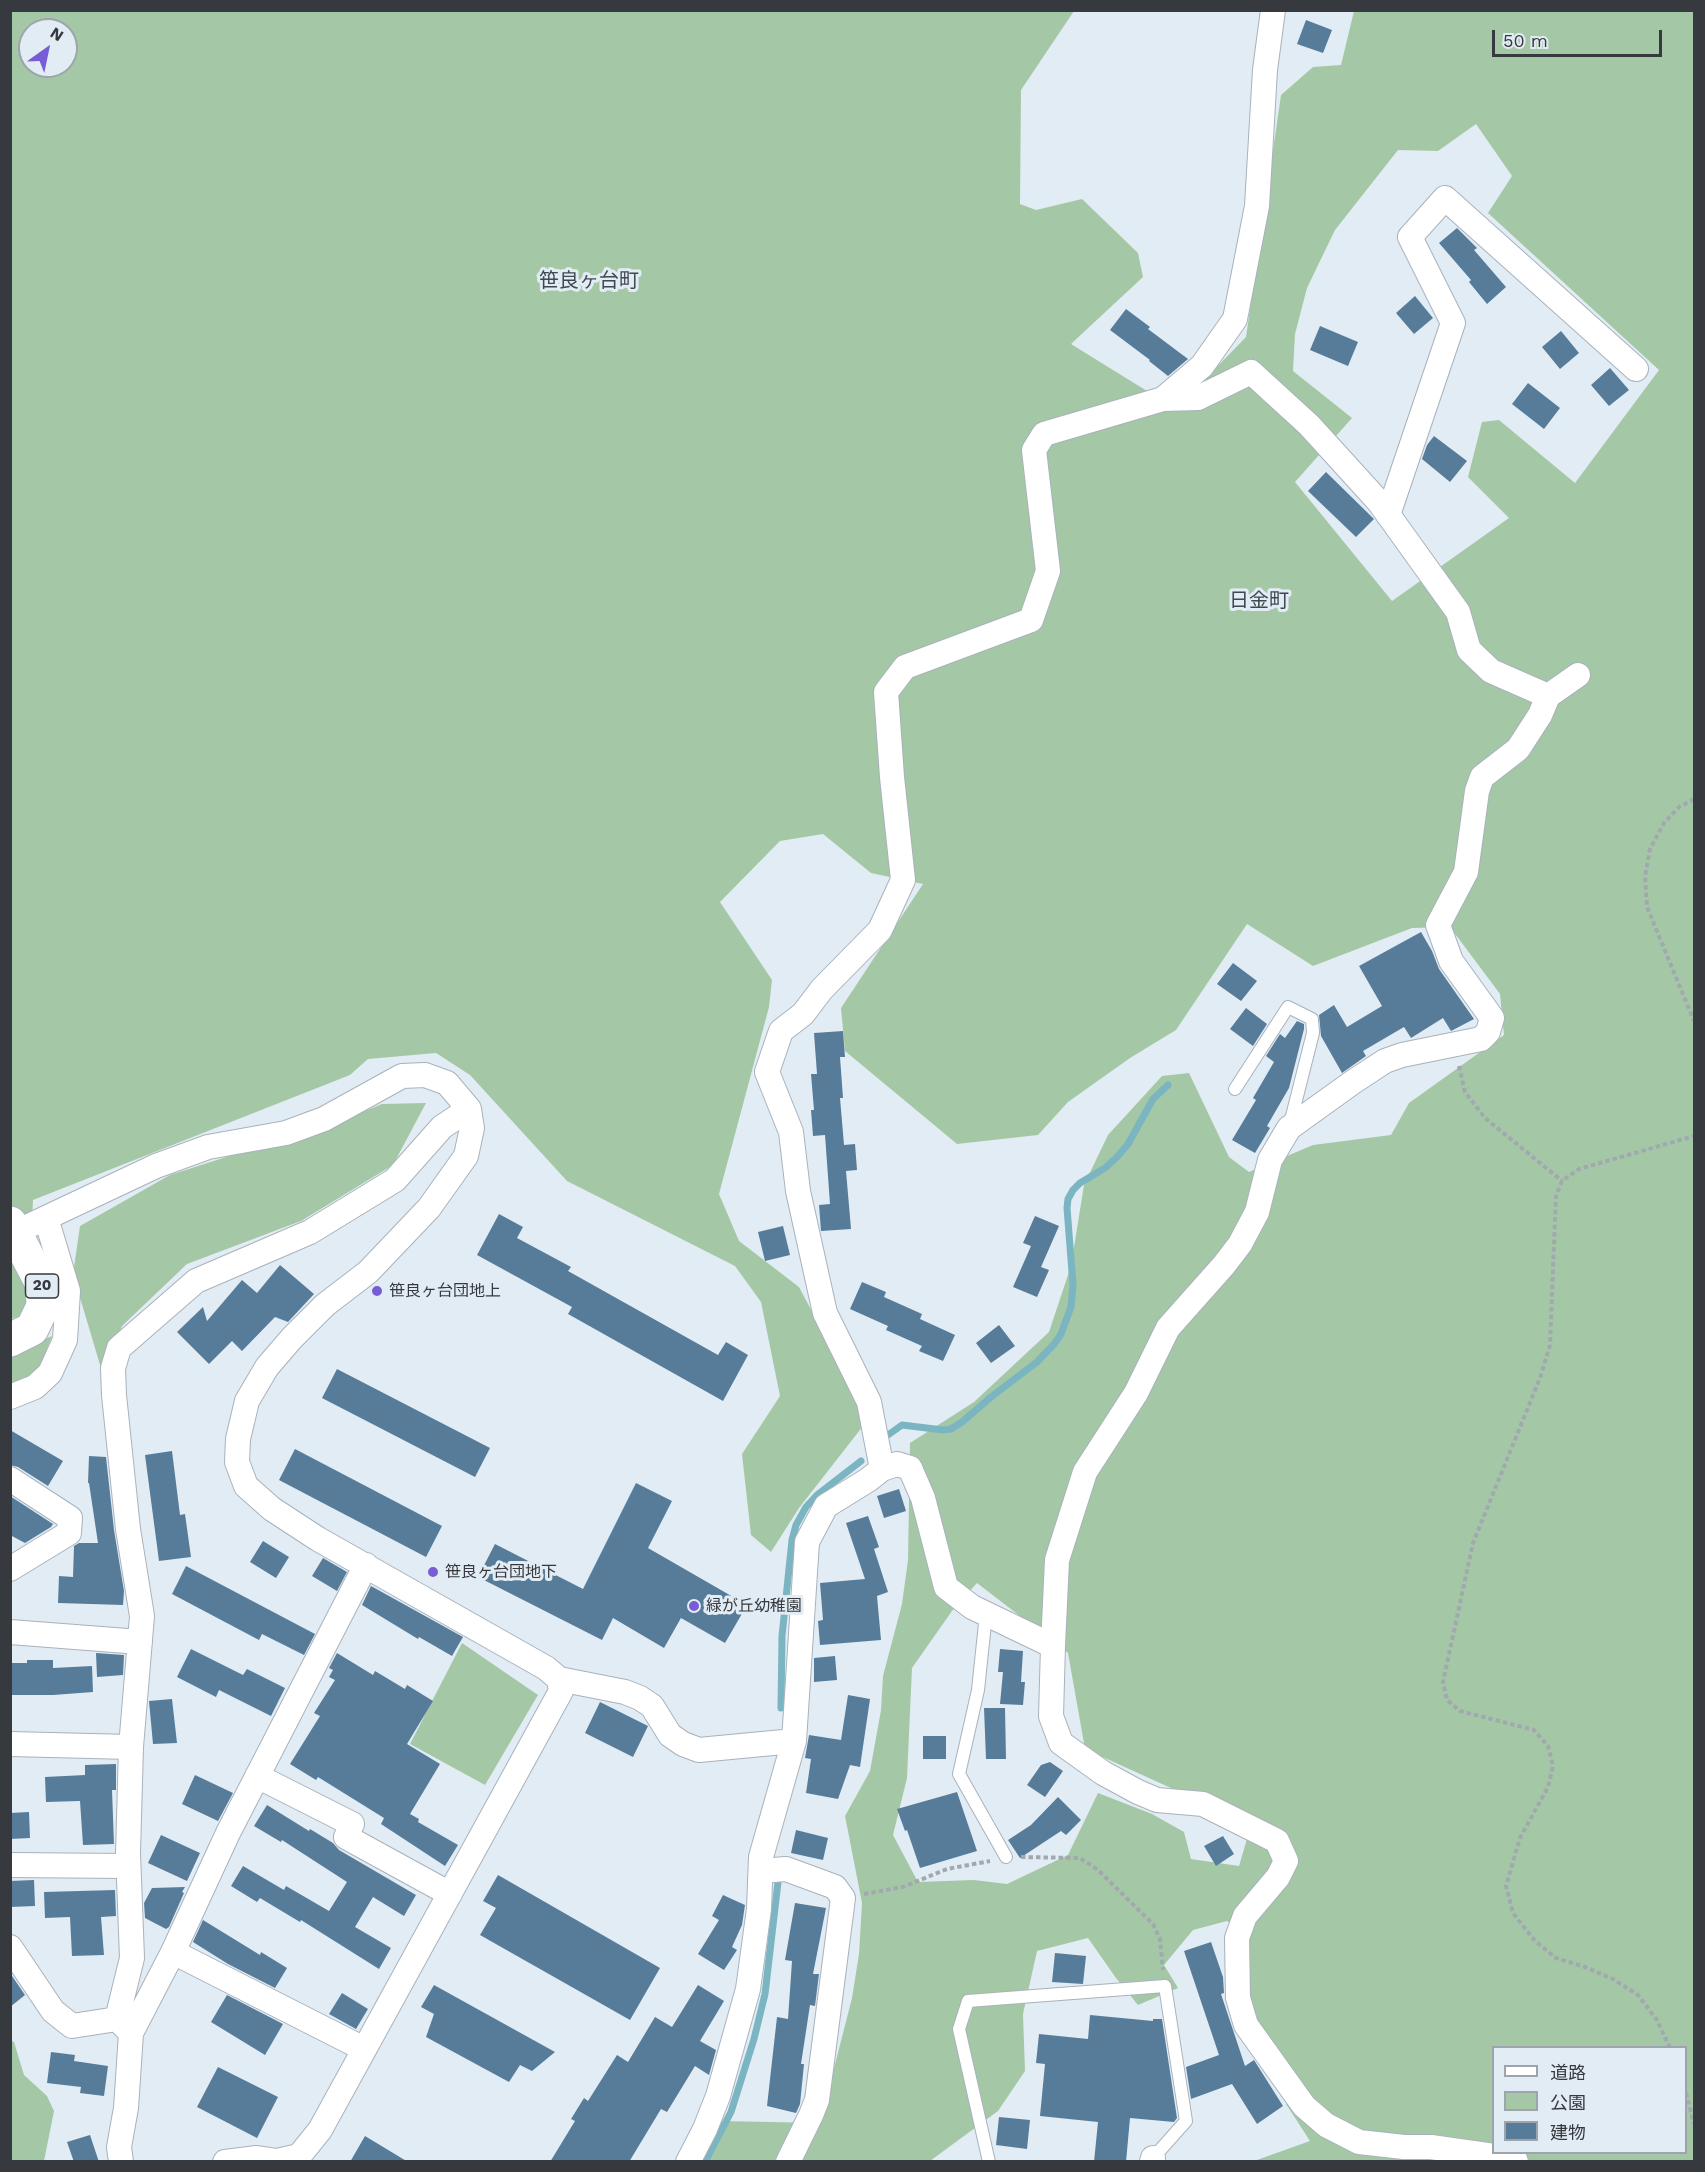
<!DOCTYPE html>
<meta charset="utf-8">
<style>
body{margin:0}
#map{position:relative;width:1705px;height:2172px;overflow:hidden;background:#e2ecf5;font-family:"Work Sans","Noto Sans JP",sans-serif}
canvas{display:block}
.frame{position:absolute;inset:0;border:12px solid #36393d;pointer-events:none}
.legend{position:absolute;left:1492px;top:2046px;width:195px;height:108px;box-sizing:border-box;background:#e2ecf5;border:2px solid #9da4ab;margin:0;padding:8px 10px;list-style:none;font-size:18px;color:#36393d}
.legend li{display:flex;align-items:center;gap:12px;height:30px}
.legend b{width:30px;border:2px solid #9da4ab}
.north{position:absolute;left:18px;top:18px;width:60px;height:60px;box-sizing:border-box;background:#e2ecf5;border:2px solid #9da4ab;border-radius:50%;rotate:33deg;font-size:16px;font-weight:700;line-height:24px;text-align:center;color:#36393d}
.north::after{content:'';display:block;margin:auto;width:21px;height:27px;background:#775cd6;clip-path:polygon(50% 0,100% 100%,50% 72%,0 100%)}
.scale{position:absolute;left:1492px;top:30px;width:170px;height:27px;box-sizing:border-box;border:3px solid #36393d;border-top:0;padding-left:8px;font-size:18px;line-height:21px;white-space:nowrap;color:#36393d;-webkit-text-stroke:4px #e2ecf5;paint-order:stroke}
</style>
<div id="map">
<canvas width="1705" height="2172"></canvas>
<div class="frame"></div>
<ul class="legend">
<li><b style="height:8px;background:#fff"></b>道路</li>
<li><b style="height:16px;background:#a4c8a5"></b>公園</li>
<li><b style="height:16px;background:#567c9a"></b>建物</li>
</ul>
<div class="north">N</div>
<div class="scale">50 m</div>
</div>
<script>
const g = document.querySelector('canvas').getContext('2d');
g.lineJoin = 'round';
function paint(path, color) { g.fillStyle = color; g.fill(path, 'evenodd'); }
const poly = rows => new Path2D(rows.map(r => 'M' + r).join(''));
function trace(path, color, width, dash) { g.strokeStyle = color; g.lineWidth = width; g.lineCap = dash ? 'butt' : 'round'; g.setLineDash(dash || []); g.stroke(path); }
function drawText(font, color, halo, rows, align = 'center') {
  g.font = font + ' "Work Sans","Noto Sans JP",sans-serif'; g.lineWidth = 6; g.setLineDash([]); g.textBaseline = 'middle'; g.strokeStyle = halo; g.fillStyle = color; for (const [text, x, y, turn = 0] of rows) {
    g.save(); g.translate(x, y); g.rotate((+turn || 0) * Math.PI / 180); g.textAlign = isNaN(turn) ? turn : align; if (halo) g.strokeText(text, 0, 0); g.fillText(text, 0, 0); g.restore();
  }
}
const green = poly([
 [10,11,1074,11,1021,90,1020,204,1036,210,1082,199,1138,253,1143,277,1071,344,1176,409,1246,337,1281,95,1313,67,1341,65,1354,11,1694,11,1694,2161,1254,2161,1310,2141,1286,2104,1297,2096,1241,2007,1238,1929,1227,1921,1193,1930,1164,1965,1178,1988,1138,2005,1116,1978,1088,1938,1037,1951,1023,2014,1025,2071,998,2111,930,2161,704,2161,721,2121,820,2123,852,1998,859,1954,862,1903,845,1816,870,1771,881,1710,883,1676,902,1604,908,1560,910,1443,974,1402,1049,1332,1071,1266,1084,1185,1108,1135,1162,1076,1189,1073,1229,1157,1249,1172,1313,1145,1391,1135,1409,1103,1504,1035,1500,994,1450,927,1412,928,1313,966,1247,924,1176,1030,1130,1058,1068,1102,1038,1135,957,1144,845,1051,841,1008,923,884,871,873,823,834,780,841,720,902,772,980,769,1007,719,1194,739,1241,799,1287,852,1387,863,1426,799,1508,771,1552,751,1535,742,1454,780,1396,761,1302,735,1266,567,1181,470,1075,436,1053,368,1059,350,1075,33,1200,28,1313,11,1319],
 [30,30,66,30,66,66,30,66],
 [1476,124,1512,176,1488,213,1659,370,1575,483,1499,420,1482,422,1468,477,1509,518,1392,601,1295,482,1352,418,1293,371,1295,334,1307,288,1335,230,1398,150,1438,151],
 [977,1583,1068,1653,1085,1749,1215,1808,1252,1822,1239,1866,1191,1859,1184,1832,1152,1814,1098,1793,1068,1855,1007,1884,974,1880,918,1882,893,1835,907,1778,912,1668,952,1611],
 [1494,2048,1686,2048,1686,2152,1494,2152],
 [426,1103,393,1165,301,1221,187,1264,122,1326,103,1375,73,1274,80,1226,170,1175,345,1119,382,1104],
 [52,1336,39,1369,11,1393,11,1353],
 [462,1643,538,1695,485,1785,410,1744],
 [10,2040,14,2042,24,2075,47,2096,54,2111,44,2161,11,2161]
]);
const stream = poly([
 [888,1435,902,1425,943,1430,951,1429,962,1422,991,1397,1037,1362,1055,1343,1061,1334,1071,1307,1073,1285,1067,1208,1068,1199,1073,1190,1080,1183,1105,1168,1117,1157,1128,1144,1153,1099,1168,1085],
 [781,1708,782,1636,792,1540,796,1525,806,1507,817,1495,861,1461],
 [705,2162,731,2112,754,2039,765,1994,778,1882]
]);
const building = poly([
 [1306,20,1332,30,1323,53,1297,44],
 [1457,228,1477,248,1474,250,1506,287,1487,304,1469,282,1471,280,1439,243],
 [1415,296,1433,318,1414,334,1396,313],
 [1126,309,1150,327,1148,329,1188,359,1168,376,1149,361,1150,360,1110,330],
 [1320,326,1358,342,1348,366,1310,350],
 [1561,331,1579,353,1560,369,1542,347],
 [1610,368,1629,390,1609,406,1591,385],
 [1528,383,1560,408,1544,429,1512,404],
 [1434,436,1467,461,1450,482,1422,459,1427,445],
 [1326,472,1374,519,1356,537,1308,491],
 [1421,932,1432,951,1439,969,1474,1019,1451,1031,1443,1018,1411,1038,1404,1027,1363,1051,1366,1056,1342,1073,1321,1036,1319,1015,1334,1005,1347,1027,1382,1006,1359,966],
 [1233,963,1257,981,1241,1001,1217,984],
 [1246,1008,1267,1024,1253,1046,1230,1029],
 [1297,1021,1304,1024,1304,1029,1289,1088,1267,1126,1270,1128,1255,1153,1232,1140,1256,1100,1253,1098,1274,1062,1266,1056,1280,1034,1285,1038],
 [843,1031,845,1057,840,1057,843,1098,840,1098,844,1145,855,1144,857,1170,846,1171,851,1229,821,1231,819,1205,830,1204,825,1135,813,1136,811,1110,814,1110,811,1074,817,1074,814,1033],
 [499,1214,523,1227,517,1238,571,1267,568,1271,718,1355,726,1342,748,1355,723,1401,568,1314,572,1307,477,1255],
 [1035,1216,1059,1226,1041,1267,1049,1270,1037,1297,1013,1287,1031,1246,1023,1243],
 [783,1226,790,1255,765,1261,758,1232],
 [280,1265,314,1294,288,1322,275,1317,242,1351,232,1341,209,1364,177,1332,203,1307,207,1321,242,1280,257,1293],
 [862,1282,886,1292,884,1297,922,1314,920,1319,955,1335,943,1361,919,1351,922,1346,886,1330,888,1326,850,1309],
 [999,1325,1015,1346,991,1363,976,1343],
 [337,1369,490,1448,475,1477,322,1398],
 [10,1430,63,1461,48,1486,18,1467,10,1465],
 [295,1449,442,1526,426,1557,279,1480],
 [172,1451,180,1515,185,1514,191,1557,159,1561,145,1455],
 [89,1456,106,1457,114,1530,124,1591,123,1605,58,1603,59,1576,73,1577,74,1546,79,1543,98,1543,89,1483,88,1483],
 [636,1483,672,1501,648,1548,747,1605,725,1643,681,1618,664,1648,613,1618,602,1640,478,1577,495,1544,583,1589],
 [899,1489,906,1511,884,1518,877,1496],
 [10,1496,53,1524,51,1527,25,1543,10,1535],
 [868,1516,879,1547,874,1549,888,1592,877,1596,881,1640,820,1645,818,1621,823,1620,820,1583,865,1579,846,1523],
 [263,1541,289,1557,276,1578,250,1562],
 [323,1558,347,1572,337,1591,312,1576],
 [186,1566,315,1634,304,1655,262,1634,259,1640,172,1594],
 [371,1586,463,1637,452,1656,419,1637,418,1639,362,1605],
 [191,1649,243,1675,247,1669,285,1688,271,1716,219,1690,216,1697,177,1677],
 [1000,1649,1023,1651,1021,1682,1025,1682,1023,1705,1000,1704,1003,1672,998,1672],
 [96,1653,124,1655,123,1675,97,1677],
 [337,1653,373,1675,375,1671,405,1689,407,1685,433,1701,407,1744,440,1764,410,1814,419,1819,418,1822,458,1845,445,1866,381,1824,384,1818,318,1777,316,1780,290,1764,320,1716,314,1713,335,1680,329,1677,333,1670,329,1668],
 [835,1656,837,1680,814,1682,814,1658],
 [27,1660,53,1660,53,1668,92,1666,93,1692,53,1695,10,1695,10,1663,27,1663],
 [848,1695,870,1699,860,1767,850,1765,838,1799,806,1793,811,1759,805,1758,809,1735,841,1740],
 [172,1699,177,1743,153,1744,149,1701],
 [600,1702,648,1726,633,1757,585,1733],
 [984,1708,1005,1708,1006,1759,986,1759],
 [923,1736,946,1736,946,1759,923,1759],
 [1050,1762,1063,1771,1045,1797,1027,1785,1041,1765],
 [116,1764,116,1790,112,1790,114,1844,83,1845,80,1801,46,1802,45,1777,85,1775,85,1765],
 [195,1775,233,1793,218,1821,182,1804],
 [957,1792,977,1851,920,1868,907,1830,905,1831,897,1809],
 [1058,1797,1081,1820,1066,1835,1061,1831,1020,1858,1008,1840,1031,1825],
 [267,1805,309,1831,310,1829,333,1843,339,1850,416,1895,404,1916,373,1897,355,1927,391,1948,379,1969,301,1920,300,1922,260,1898,257,1902,231,1886,243,1866,284,1890,286,1886,329,1911,347,1882,282,1840,281,1842,254,1826],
 [29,1812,30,1838,10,1839,10,1813],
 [796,1830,828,1838,823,1860,791,1853],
 [161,1835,200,1853,187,1881,148,1863],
 [1223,1836,1234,1854,1216,1866,1204,1846],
 [498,1875,660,1968,630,2020,480,1935,496,1908,483,1901],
 [34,1880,35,1906,10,1907,10,1881],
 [185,1887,182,1892,184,1893,169,1927,166,1929,145,1918,144,1903,152,1888],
 [115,1890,116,1916,101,1917,104,1955,72,1956,70,1917,45,1918,44,1892],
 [723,1895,745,1905,742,1925,732,1947,737,1950,724,1970,698,1954,719,1920,712,1916],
 [795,1903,826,1908,813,1974,819,1974,815,2006,810,2005,801,2064,804,2064,800,2104,796,2113,767,2106,777,2017,788,2019,792,1961,785,1960],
 [203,1920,260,1955,261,1952,287,1968,275,1988,228,1964,193,1942],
 [1211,1942,1223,1977,1224,1993,1221,1994,1245,2066,1254,2060,1283,2106,1257,2124,1232,2084,1191,2099,1186,2067,1219,2055,1184,1951],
 [1055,1953,1086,1956,1083,1984,1052,1982],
 [10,1973,25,1995,10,2007],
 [434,1985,555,2052,532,2071,520,2065,509,2082,426,2037,434,2014,421,2007],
 [698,1985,724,2001,700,2041,716,2050,709,2075,695,2066,667,2112,661,2109,629,2162,550,2162,575,2121,571,2119,584,2098,588,2101,617,2055,628,2062,655,2017,672,2027],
 [342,1993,368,2009,356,2029,329,2014],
 [227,1995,283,2024,265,2055,211,2022],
 [1090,2015,1153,2021,1153,2019,1162,2019,1177,2118,1174,2122,1130,2118,1126,2162,1094,2162,1098,2122,1040,2116,1045,2064,1036,2063,1039,2034,1088,2039],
 [51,2052,75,2055,74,2061,108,2066,104,2096,80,2093,81,2087,47,2083],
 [218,2067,278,2097,257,2138,197,2107],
 [999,2117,1030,2120,1027,2149,996,2145],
 [90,2135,99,2162,74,2162,67,2142],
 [365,2136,408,2162,350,2162]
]);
const path = poly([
 [1694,799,1679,807,1664,823,1650,849,1645,877,1647,907,1694,1021],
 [1459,1066,1465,1092,1485,1118,1562,1181],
 [1021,1857,1080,1858,1098,1870,1153,1924,1160,1939,1163,1970],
 [864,1894,903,1887,947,1869,990,1861],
 [1670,2048,1657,2020,1638,1995,1613,1979,1585,1967,1556,1958,1535,1941,1513,1913,1506,1886,1520,1838,1548,1787,1553,1766,1548,1746,1534,1730,1460,1711,1447,1700,1443,1682,1473,1543,1540,1378,1550,1345,1556,1196,1562,1181,1579,1169,1694,1136],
 [1686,2093,1694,2124]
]);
const service = poly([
 [1235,1089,1288,1007,1312,1019,1313,1033,1290,1124],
 [986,1614,978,1690,959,1774,1006,1857],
 [989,2162,959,2029,968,2001,1165,1986,1186,2121,1153,2158]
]);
const minor = poly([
 [1163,399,1202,366,1235,319,1257,206,1265,70,1273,10],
 [1388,515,1453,323,1410,237,1445,198,1636,369],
 [16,1232,156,1166,208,1147,286,1133,324,1119,402,1076,425,1075,447,1083,469,1109,472,1128,466,1156,429,1208,368,1272,325,1305,292,1338,267,1367,247,1401,238,1439,237,1462,246,1486,272,1509,318,1539,546,1668,559,1679,561,1691,320,2130,299,2156,277,2161,257,2158,225,2162],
 [10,1397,35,1387,50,1373,65,1340,68,1291,46,1218],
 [882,1469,869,1402,825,1313,798,1191,791,1132,767,1072,781,1031,803,1014,822,989,880,930,903,880,892,777,886,692,905,667,1031,620,1048,571,1034,450,1044,434,1163,399,1198,398,1251,372,1309,425,1379,502,1458,612,1469,650,1491,671,1548,696,1578,675],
 [10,1479,70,1518,69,1533,10,1569],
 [366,1565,228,1833,173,1952,131,2033,117,2019,132,1958,128,1853,131,1747,142,1616,128,1529,114,1395,113,1368,119,1348,196,1281,310,1232,395,1180,442,1127,469,1109],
 [10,1632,140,1642],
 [1053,1646,1057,1560,1085,1472,1136,1393,1168,1328,1224,1265,1240,1244,1257,1212,1270,1160,1289,1128,1353,1082,1385,1061,1402,1055,1481,1039,1488,1032,1492,1018,1451,961,1438,925,1466,872,1477,791,1482,777,1518,749,1540,715,1548,696],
 [559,1679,625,1692,640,1698,652,1706,670,1735,683,1744,699,1750,794,1741],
 [10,1744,131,1747],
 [257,1776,352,1824,346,1837,450,1894],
 [10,1865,128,1866],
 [761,1871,786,1869,835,1887,843,1898,817,2100,811,2115,788,2162],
 [10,1947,53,2011,72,2026,117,2019],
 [173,1952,364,2049],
 [121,2162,119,2147,126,2108,131,2033],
 [688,2162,705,2129,718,2096,748,1989,759,1909,761,1857,794,1741,807,1542,826,1506,868,1480,882,1469,897,1464,910,1468,923,1498,946,1587,972,1607,1053,1646,1051,1716,1061,1743,1103,1773,1138,1792,1157,1800,1203,1804,1277,1841,1286,1861,1278,1877,1245,1916,1237,1938,1238,1998,1246,2025,1304,2106,1326,2125,1359,2142,1404,2147,1431,2147,1515,2159,1516,2162],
 [1152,2162,1153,2158]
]);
const primary = poly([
 [10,1223,42,1284,43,1306,32,1329,10,1340]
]);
const markers = [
 [377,1291,6,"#775cd6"],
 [433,1572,6,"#775cd6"],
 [694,1606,6,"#775cd6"]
];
const shields = [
 [42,1286,33]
];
const shieldNames = [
 ["20",42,1286]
];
const poiNames = [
 ["笹良ヶ台団地上",389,1291],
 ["笹良ヶ台団地下",445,1572],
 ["緑が丘幼稚園",706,1606]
];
const quarterNames = [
 ["笹良ヶ台町",589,281],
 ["日金町",1259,601]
];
paint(green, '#a4c8a5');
trace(stream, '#7ab5c1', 7);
paint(building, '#567c9a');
trace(service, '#a9b2bb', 14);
trace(minor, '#a9b2bb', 26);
trace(primary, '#a9b2bb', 35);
trace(path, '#a1a8af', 4, [4.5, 3]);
trace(service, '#fff', 12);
trace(minor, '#fff', 24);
trace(primary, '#fff', 33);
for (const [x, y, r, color] of markers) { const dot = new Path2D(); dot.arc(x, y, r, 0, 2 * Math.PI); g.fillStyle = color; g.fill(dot); trace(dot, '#e2ecf5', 2); }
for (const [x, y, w] of shields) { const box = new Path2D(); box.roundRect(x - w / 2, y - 12, w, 24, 4.5); g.fillStyle = '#e2ecf5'; g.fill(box); trace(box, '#36393d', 1.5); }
drawText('bold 15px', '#36393d', null, shieldNames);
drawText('16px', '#36393d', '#e2ecf5', poiNames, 'left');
drawText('20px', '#414950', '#e2ecf5', quarterNames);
</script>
